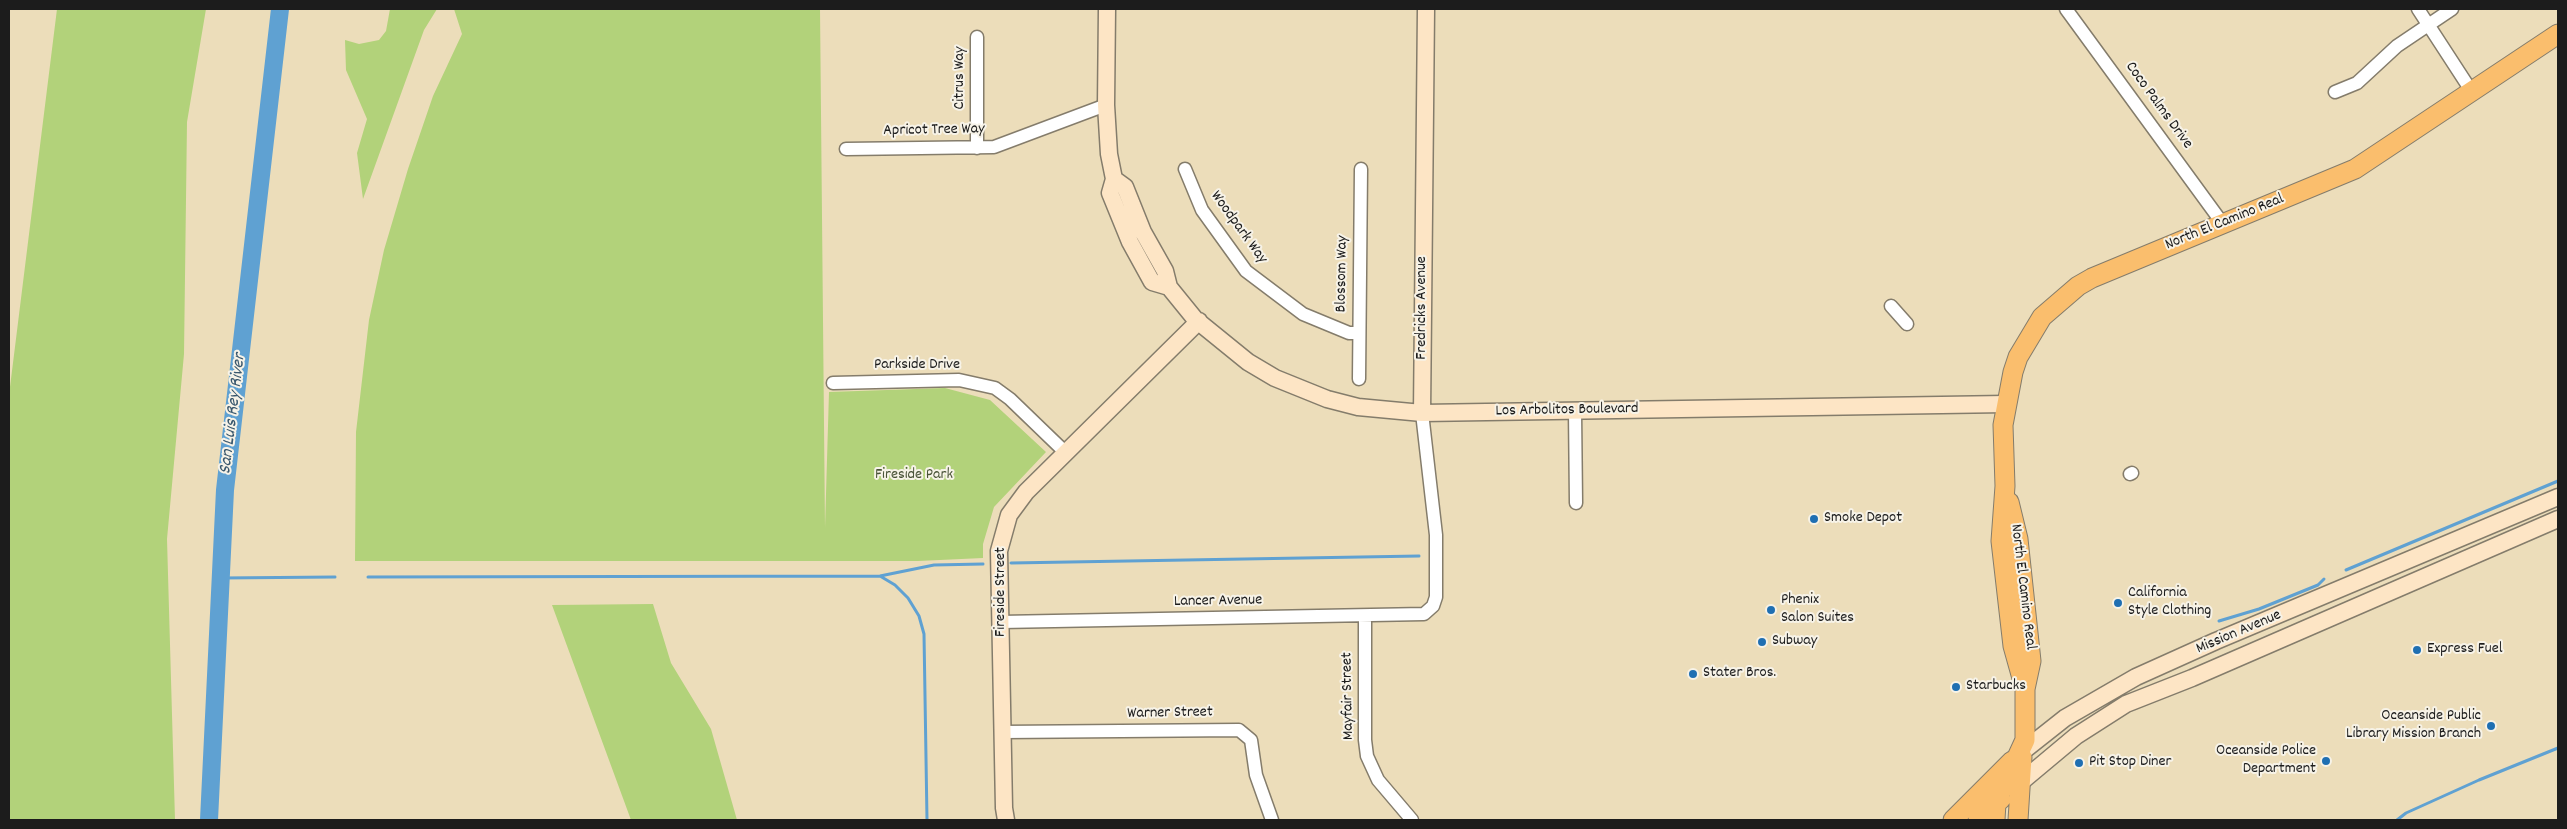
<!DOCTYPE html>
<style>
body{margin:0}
#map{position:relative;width:2567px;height:829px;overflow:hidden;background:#ecddba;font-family:Dekko,sans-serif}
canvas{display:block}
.frame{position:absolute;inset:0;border:10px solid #1c1c1c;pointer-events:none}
</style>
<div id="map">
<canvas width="2567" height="829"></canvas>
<div class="frame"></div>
</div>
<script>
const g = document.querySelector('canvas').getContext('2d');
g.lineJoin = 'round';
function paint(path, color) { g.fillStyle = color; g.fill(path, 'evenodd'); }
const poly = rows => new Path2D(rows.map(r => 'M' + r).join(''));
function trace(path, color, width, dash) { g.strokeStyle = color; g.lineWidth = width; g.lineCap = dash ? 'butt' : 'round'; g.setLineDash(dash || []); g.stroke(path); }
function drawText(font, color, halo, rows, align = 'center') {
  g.font = font + ' Dekko,sans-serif'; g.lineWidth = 4; g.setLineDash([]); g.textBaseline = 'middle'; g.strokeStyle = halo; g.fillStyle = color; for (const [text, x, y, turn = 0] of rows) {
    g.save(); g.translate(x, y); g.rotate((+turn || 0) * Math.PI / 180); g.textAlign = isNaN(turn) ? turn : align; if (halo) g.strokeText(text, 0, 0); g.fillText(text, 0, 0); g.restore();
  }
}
const green = poly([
 [57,9,206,9,187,122,184,354,167,539,175,820,9,820,9,395],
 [390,9,437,9,424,30,363,199,357,153,367,119,346,70,345,40,359,44,379,40,386,31],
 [454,9,820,9,825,528,829,392,945,388,990,400,1046,452,994,507,983,544,983,558,918,561,355,561,356,432,369,320,384,250,408,169,433,96,462,34],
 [653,604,671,663,711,729,737,820,631,820,552,605]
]);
const stream = poly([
 [1011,563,1419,556],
 [2346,570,2558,481],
 [880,576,895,585,908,598,919,616,924,634,927,820],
 [368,577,880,576,934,565,983,564],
 [221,578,335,577],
 [2219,621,2259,609,2318,585,2324,579],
 [2397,820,2406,813,2479,780,2558,748]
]);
const river = poly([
 [209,820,225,490,280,9]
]);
const street = poly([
 [2066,9,2223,224],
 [2418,9,2472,92],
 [977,37,977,148],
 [2335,92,2357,83,2397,46,2452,9],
 [846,149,994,147,1106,105],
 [1185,169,1202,210,1246,271,1303,314,1349,333,1358,333],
 [1891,306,1907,324],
 [1359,379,1361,169],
 [833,383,959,380,995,388,1010,399,1066,453],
 [1575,411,1576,503],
 [2130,474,2132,473],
 [1365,616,1365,740,1367,756,1378,780,1412,820],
 [1001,622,1424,614,1433,606,1436,597,1436,535,1422,413],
 [1003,732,1239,730,1251,740,1256,775,1272,820]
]);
const secondary = poly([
 [1107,9,1106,105,1109,154,1114,179,1110,193,1130,242,1152,282,1169,287],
 [1114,179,1125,187,1143,232,1165,271,1169,287,1195,319,1248,362,1275,378,1327,399,1358,407,1422,413,2006,404],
 [1422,413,1426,9],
 [2022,752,2065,718,2136,677,2216,641,2558,497],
 [2021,782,2076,736,2126,704,2192,678,2558,519],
 [1006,820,1004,808,999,551,1009,515,1026,492,1199,321]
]);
const primary = poly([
 [2025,689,2013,646,2001,541,2005,486,2003,425,2013,372,2018,357,2042,317,2078,286,2092,278,2355,169,2558,34],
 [1953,820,2012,761],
 [1978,820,2001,799],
 [1995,820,1996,803,2025,740,2025,689,2031,661,2018,539,2009,502],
 [2018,820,2022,757]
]);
const markers = [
 [1814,519,5,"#1f6fb2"],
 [2118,603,5,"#1f6fb2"],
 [1771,610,5,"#1f6fb2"],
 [1762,642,5,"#1f6fb2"],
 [2417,650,5,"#1f6fb2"],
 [1693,674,5,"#1f6fb2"],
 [1956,687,5,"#1f6fb2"],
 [2491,726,5,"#1f6fb2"],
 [2326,761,5,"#1f6fb2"],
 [2079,763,5,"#1f6fb2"]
];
const streetNames = [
 ["Citrus Way",961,78,-90],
 ["Coco Palms Drive",2158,106,54],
 ["Apricot Tree Way",934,131,-1],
 ["North El Camino Real",2225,223,-22],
 ["Woodpark Way",1238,228,54],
 ["Blossom Way",1343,274,-89],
 ["Fredricks Avenue",1423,308,-90],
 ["Parkside Drive",917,366],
 ["Los Arbolitos Boulevard",1567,411,-1],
 ["North El Camino Real",2022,587,83],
 ["Fireside Street",1002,592,-90],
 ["Lancer Avenue",1218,602,-1],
 ["Mission Avenue",2239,633,-23],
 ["Mayfair Street",1349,696,-91],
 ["Warner Street",1170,714,-1]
];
const parkNames = [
 ["Fireside Park",914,476]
];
const poiNames = [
 ["Smoke Depot",1824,519],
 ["California",2128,594],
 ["Style Clothing",2128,612],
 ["Phenix",1781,601],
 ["Salon Suites",1781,619],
 ["Subway",1772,642],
 ["Express Fuel",2427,650],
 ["Stater Bros.",1703,674],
 ["Starbucks",1966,687],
 ["Oceanside Public",2481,717,"right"],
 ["Library Mission Branch",2481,735,"right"],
 ["Oceanside Police",2316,752,"right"],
 ["Department",2316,770,"right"],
 ["Pit Stop Diner",2089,763]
];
const waterNames = [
 ["San Luis Rey River",234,414,-83]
];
paint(green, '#b2d27a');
trace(stream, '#5fa1d2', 3);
trace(river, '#5fa1d2', 18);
trace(street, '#847c6b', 15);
trace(secondary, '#847c6b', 19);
trace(primary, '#847c6b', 21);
trace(street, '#fff', 12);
trace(secondary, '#fde5c5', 16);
trace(primary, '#fabe6d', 19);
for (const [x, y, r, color] of markers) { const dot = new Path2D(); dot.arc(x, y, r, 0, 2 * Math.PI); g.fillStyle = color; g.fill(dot); trace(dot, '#f7f3e8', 2); }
drawText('16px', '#1c1c1c', '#f7f3e8', streetNames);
drawText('16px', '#495338', '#f7f3e8', parkNames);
drawText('16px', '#1c1c1c', '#f7f3e8', poiNames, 'left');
drawText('italic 18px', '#3a586e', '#f7f3e8', waterNames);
</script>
